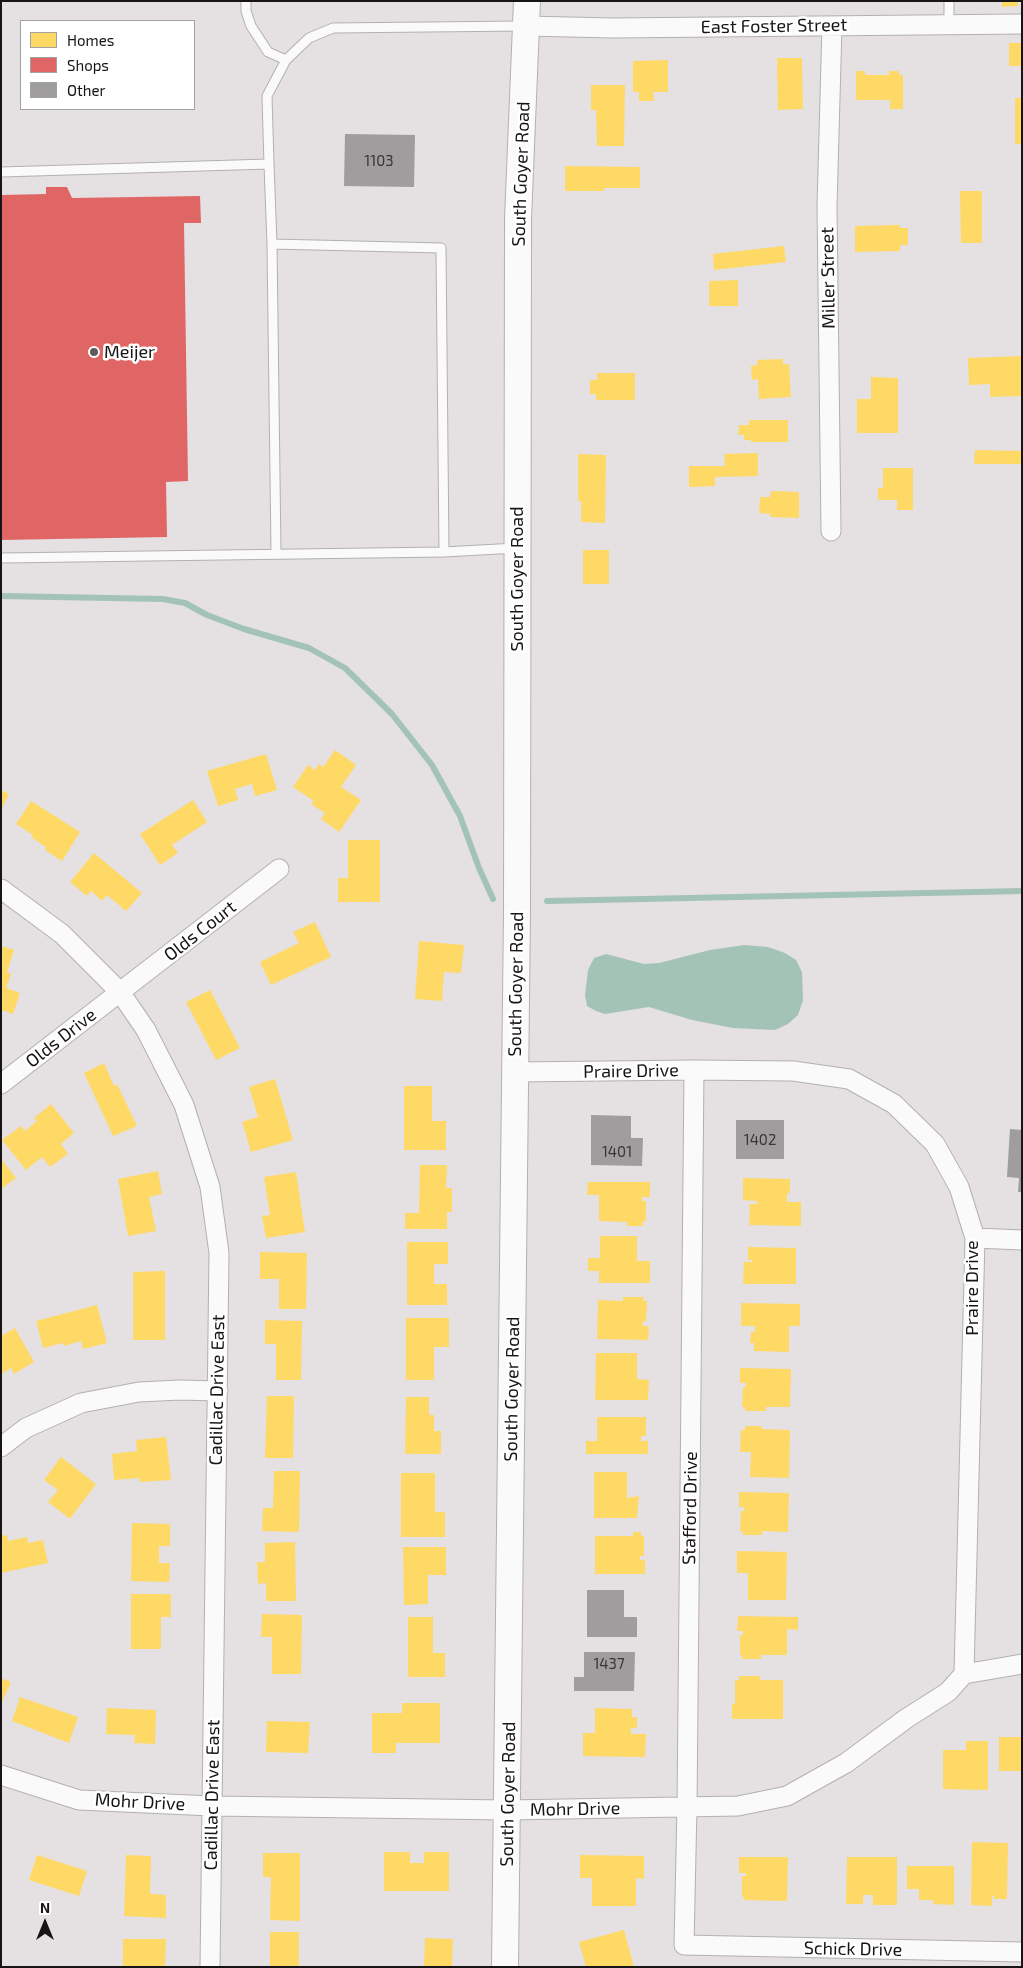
<!DOCTYPE html>
<style>
body{margin:0}
#map{position:relative;width:1023px;height:1968px;overflow:hidden;background:#e5e0e2;font-family:"Exo 2",sans-serif}
canvas{display:block}
.frame{position:absolute;inset:0;border:2px solid #161415;pointer-events:none}
.legend{position:absolute;left:20px;top:20px;width:175px;height:90px;box-sizing:border-box;background:#fff;border:1px solid #a2a1a1;margin:0;padding:6px 9px;list-style:none;font-size:15px;color:#161415}
.legend li{display:flex;align-items:center;gap:10px;height:25px}
.legend b{width:25px;border:1px solid #a2a1a1}
.north{position:absolute;left:20px;top:1898px;width:50px;height:50px;-webkit-text-stroke:4px #fff;paint-order:stroke;rotate:0deg;font-size:14px;font-weight:700;line-height:20px;text-align:center;color:#161415}
.north::after{content:'';display:block;margin:auto;width:18px;height:22px;background:#161415;clip-path:polygon(50% 0,100% 100%,50% 72%,0 100%)}
</style>
<div id="map">
<canvas width="1023" height="1968"></canvas>
<div class="frame"></div>
<ul class="legend">
<li><b style="height:14px;background:#ffd966"></b>Homes</li>
<li><b style="height:14px;background:#e06666"></b>Shops</li>
<li><b style="height:14px;background:#a09d9e"></b>Other</li>
</ul>
<div class="north">N</div>
</div>
<script>
const g = document.querySelector('canvas').getContext('2d');
g.lineJoin = 'round';
function paint(path, color) { g.fillStyle = color; g.fill(path, 'evenodd'); }
const poly = rows => new Path2D(rows.map(r => 'M' + r).join(''));
function trace(path, color, width, dash) { g.strokeStyle = color; g.lineWidth = width; g.lineCap = dash ? 'butt' : 'round'; g.setLineDash(dash || []); g.stroke(path); }
function drawText(font, color, halo, rows, align = 'center') {
  g.font = font + ' "Exo 2",sans-serif'; g.lineWidth = 5; g.setLineDash([]); g.textBaseline = 'middle'; g.strokeStyle = halo; g.fillStyle = color; for (const [text, x, y, turn = 0] of rows) {
    g.save(); g.translate(x, y); g.rotate((+turn || 0) * Math.PI / 180); g.textAlign = isNaN(turn) ? turn : align; if (halo) g.strokeText(text, 0, 0); g.fillText(text, 0, 0); g.restore();
  }
}
const water = poly([
 [744,945,768,947,785,953,796,960,802,972,803,1000,798,1015,788,1024,775,1030,733,1028,692,1020,649,1007,605,1014,596,1011,587,1006,585,995,588,970,594,958,606,954,644,964,659,963,710,950]
]);
const homes = poly([
 [1002,1,1018,1,1018,6,1002,7],
 [1009,43,1022,43,1022,66,1009,66],
 [777,58,802,58,803,109,778,110],
 [668,60,668,92,653,92,654,101,639,101,639,92,633,92,633,61],
 [856,71,865,71,865,75,889,75,889,71,899,71,899,75,903,75,903,109,890,109,890,100,856,100],
 [591,85,625,85,624,146,597,146,596,110,591,110],
 [1015,98,1022,98,1022,144,1015,144],
 [565,166,640,167,640,188,604,188,604,191,565,191],
 [960,191,982,191,982,243,961,243],
 [900,225,900,228,908,228,908,245,900,245,900,251,855,252,855,226],
 [784,246,786,262,714,270,713,254],
 [738,280,738,306,709,306,709,281],
 [1022,356,1022,396,990,397,990,384,969,385,968,358],
 [783,359,783,364,789,364,791,397,759,399,758,379,752,380,751,366,758,365,757,360],
 [597,373,635,373,635,400,596,400,596,394,590,394,590,380,597,380],
 [871,377,898,378,898,433,857,433,857,399,871,399],
 [749,420,788,420,788,442,751,442,751,440,744,440,744,435,738,435,739,425,749,425],
 [975,450,1022,451,1022,464,974,464],
 [758,453,758,476,715,477,715,486,689,487,689,466,725,466,724,454],
 [578,454,606,455,605,523,581,522,581,501,578,501],
 [883,468,913,468,913,510,897,510,897,500,878,500,878,488,883,488],
 [771,491,799,492,799,518,770,517,771,514,759,513,760,497,770,497],
 [583,550,609,550,609,584,583,584],
 [335,750,356,765,341,787,361,800,339,832,321,819,325,813,311,804,314,801,293,787,308,765,315,770,319,764,323,767],
 [266,754,277,790,255,796,252,784,235,789,238,800,218,806,207,771],
 [1,790,9,794,1,810],
 [193,800,207,822,172,845,178,853,160,865,140,834],
 [31,801,80,832,62,861,45,850,46,847,31,837,33,835,16,824],
 [348,840,380,840,380,902,338,902,338,878,348,878],
 [94,853,142,893,126,911,107,895,102,901,91,891,87,896,70,882],
 [315,922,331,957,271,985,260,962,299,943,293,932],
 [419,941,464,945,461,973,444,972,442,1001,415,999],
 [1,946,14,950,7,972,11,974,6,988,20,993,13,1014,1,1010],
 [210,990,240,1048,216,1060,186,1002],
 [104,1063,114,1086,117,1084,137,1126,113,1136,84,1073],
 [275,1079,293,1140,251,1152,242,1122,258,1117,249,1087],
 [404,1086,432,1086,432,1121,446,1121,446,1150,404,1150],
 [51,1104,74,1133,61,1144,68,1154,50,1167,42,1157,26,1170,2,1140,21,1126,25,1131,37,1121,34,1118],
 [1,1159,16,1178,1,1189],
 [420,1165,447,1165,446,1188,452,1188,452,1212,447,1212,447,1229,405,1229,405,1213,419,1213],
 [158,1171,162,1194,149,1197,156,1231,128,1236,118,1179],
 [296,1172,305,1232,266,1238,262,1216,270,1215,264,1177],
 [743,1178,790,1179,790,1193,787,1193,787,1202,801,1202,801,1226,749,1225,750,1204,757,1204,757,1201,743,1200],
 [588,1182,650,1182,650,1197,642,1197,642,1201,646,1201,646,1221,643,1221,643,1226,627,1226,627,1222,599,1221,599,1195,587,1195],
 [600,1236,637,1236,637,1261,650,1261,650,1283,599,1283,599,1271,588,1271,588,1258,600,1258],
 [407,1242,448,1242,448,1264,434,1264,434,1284,447,1284,447,1305,407,1305],
 [748,1247,796,1248,796,1284,743,1284,744,1262,752,1262,752,1260,748,1260],
 [260,1252,307,1253,306,1309,279,1309,279,1279,260,1279],
 [165,1271,165,1340,133,1340,133,1272],
 [623,1297,644,1297,643,1301,647,1301,646,1321,643,1321,643,1326,649,1326,648,1340,597,1339,598,1300,623,1301],
 [741,1303,800,1304,800,1326,789,1326,789,1352,754,1351,754,1343,750,1343,751,1332,755,1332,755,1326,741,1326],
 [97,1305,107,1343,83,1349,81,1341,64,1346,63,1343,43,1348,36,1321],
 [406,1318,449,1318,449,1347,434,1347,434,1380,406,1380],
 [265,1320,302,1321,301,1380,276,1380,276,1344,265,1344],
 [15,1328,34,1362,14,1374,11,1368,1,1374,1,1336],
 [596,1353,637,1353,637,1379,649,1380,648,1400,595,1400],
 [740,1368,791,1369,790,1407,766,1407,766,1411,745,1411,745,1407,742,1407,743,1387,746,1387,746,1383,740,1383],
 [267,1396,294,1396,293,1458,265,1458],
 [406,1397,429,1397,429,1415,434,1415,434,1431,441,1431,441,1454,405,1454],
 [597,1417,646,1417,646,1436,641,1436,641,1441,648,1441,648,1454,586,1454,586,1441,597,1441],
 [745,1426,762,1426,761,1429,790,1430,789,1478,750,1477,751,1452,740,1452,741,1430,745,1430],
 [166,1437,171,1480,140,1482,139,1478,114,1480,112,1454,137,1451,136,1440],
 [61,1457,96,1484,70,1519,48,1502,58,1490,44,1480],
 [274,1471,300,1471,299,1532,262,1531,263,1508,273,1508],
 [594,1472,627,1472,627,1498,639,1496,637,1518,594,1518],
 [401,1473,435,1473,435,1512,445,1512,445,1537,401,1537],
 [739,1492,789,1493,788,1532,762,1531,762,1535,743,1535,743,1531,740,1531,741,1511,744,1511,744,1507,739,1507],
 [132,1523,170,1524,170,1546,159,1546,159,1563,170,1563,169,1582,131,1581],
 [633,1532,641,1532,641,1536,644,1536,644,1556,640,1556,640,1560,645,1560,645,1574,595,1574,595,1536,633,1536],
 [7,1535,8,1541,27,1537,28,1543,43,1540,48,1563,1,1573,1,1536],
 [295,1542,296,1601,266,1601,266,1583,258,1584,257,1562,265,1562,265,1543],
 [403,1547,446,1547,446,1575,428,1575,428,1604,404,1605],
 [737,1551,787,1552,786,1600,748,1600,748,1573,737,1573],
 [131,1594,171,1594,171,1617,161,1617,161,1649,131,1649],
 [262,1614,302,1615,301,1674,272,1674,272,1637,261,1637],
 [738,1616,798,1617,798,1630,787,1629,787,1655,761,1655,761,1659,742,1659,742,1655,740,1655,740,1635,743,1635,743,1631,737,1631],
 [408,1617,433,1617,433,1653,445,1653,445,1677,408,1677],
 [739,1676,760,1676,760,1680,783,1680,783,1719,732,1719,732,1704,735,1704,735,1680,739,1680],
 [1,1678,11,1682,1,1704],
 [20,1697,78,1717,69,1743,12,1721],
 [402,1703,440,1703,440,1743,396,1743,396,1753,372,1753,372,1713,402,1713],
 [107,1708,156,1710,155,1744,134,1743,135,1735,106,1734],
 [595,1708,632,1709,632,1717,637,1717,637,1728,631,1728,631,1734,646,1734,645,1757,583,1756,583,1733,595,1733],
 [267,1721,310,1722,308,1753,266,1752],
 [999,1737,1022,1737,1022,1771,999,1771],
 [966,1741,988,1741,988,1790,943,1789,943,1750,966,1750],
 [972,1842,1008,1843,1007,1899,994,1899,994,1896,992,1896,992,1906,971,1905],
 [384,1852,410,1852,410,1863,424,1863,424,1852,449,1852,449,1891,384,1891],
 [263,1853,300,1853,300,1921,270,1920,271,1877,263,1877],
 [37,1855,87,1871,79,1896,29,1880],
 [126,1855,151,1856,150,1894,166,1895,166,1918,124,1916],
 [580,1855,644,1856,644,1879,636,1878,636,1906,592,1906,592,1878,580,1878],
 [739,1857,788,1857,787,1901,744,1900,744,1897,742,1897,742,1876,746,1876,746,1873,739,1873],
 [847,1857,897,1857,897,1905,873,1905,873,1895,863,1895,863,1904,846,1904],
 [907,1866,954,1866,954,1905,933,1904,933,1900,919,1900,919,1889,907,1889],
 [624,1930,634,1967,586,1967,579,1942],
 [270,1932,299,1932,299,1967,270,1967],
 [425,1938,453,1939,452,1967,424,1967],
 [123,1939,166,1939,165,1967,123,1967]
]);
const shops = poly([
 [46,187,67,187,72,198,200,196,201,223,184,223,188,481,166,482,167,537,1,540,1,195,46,194]
]);
const stream = poly([
 [1,596,163,599,185,603,207,615,244,629,309,648,345,668,392,714,432,765,460,816,479,868,493,899],
 [547,901,1022,891]
]);
const building = poly([
 [345,134,415,135,414,187,344,186],
 [591,1115,631,1116,631,1138,643,1138,642,1166,591,1165],
 [736,1120,784,1120,784,1159,736,1159],
 [1010,1129,1022,1130,1022,1192,1018,1192,1019,1178,1007,1177],
 [587,1590,624,1590,624,1617,637,1617,637,1637,587,1637],
 [584,1652,635,1652,634,1691,574,1691,574,1677,584,1677]
]);
const lane = poly([
 [246,1,246,11,251,26,268,52,286,60],
 [949,25,949,1],
 [269,164,272,244,441,248,444,552],
 [1,172,269,164,267,96,286,60,309,38,333,28,523,26],
 [272,244,276,553],
 [1,558,444,552,516,548]
]);
const street = poly([
 [526,26,613,28,1022,24],
 [831,531,827,206,832,26],
 [1,889,62,934,120,992,146,1030,184,1105,210,1187,219,1253,210,1967],
 [694,1070,687,1807,684,1945,1022,1952],
 [515,1072,694,1070,793,1071,849,1079,894,1104,935,1144,959,1187,975,1238,964,1674],
 [1,1084,279,869],
 [975,1238,1022,1240],
 [1,1447,26,1428,81,1403,139,1392,180,1390,218,1391],
 [1,1775,79,1800,212,1806,507,1810,738,1806,787,1796,846,1763,907,1718,948,1692,964,1674,1022,1664]
]);
const secondary = poly([
 [505,1967,517,912,518,219,527,1]
]);
const markers = [
 [94,352,5,"#5e5b5d"]
];
const numberNames = [
 ["1103",379,161],
 ["1402",760,1140],
 ["1401",617,1152],
 ["1437",609,1664]
];
const streetNames = [
 ["East Foster Street",774,26,-1],
 ["South Goyer Road",521,174,-88],
 ["Miller Street",828,278,-91],
 ["South Goyer Road",517,579,-90],
 ["Olds Court",200,931,-38],
 ["South Goyer Road",516,984,-89],
 ["Olds Drive",61,1038,-38],
 ["Praire Drive",631,1071,-1],
 ["Praire Drive",972,1288,-90],
 ["South Goyer Road",512,1389,-89],
 ["Cadillac Drive East",217,1390,-89],
 ["Stafford Drive",690,1508,-89],
 ["South Goyer Road",508,1794,-89],
 ["Cadillac Drive East",212,1795,-89],
 ["Mohr Drive",140,1802,3],
 ["Mohr Drive",575,1809,-1],
 ["Schick Drive",853,1949,1]
];
const poiNames = [
 ["Meijer",104,352]
];
paint(water, '#a3c3b7');
paint(homes, '#ffd966');
paint(shops, '#e06666');
trace(stream, '#a3c3b7', 6);
paint(building, '#a09d9e');
trace(lane, '#b3b0b1', 11);
trace(street, '#b3b0b1', 21);
trace(secondary, '#b3b0b1', 28);
trace(lane, '#fbfafb', 9);
trace(street, '#fbfafb', 19);
trace(secondary, '#fbfafb', 26);
for (const [x, y, r, color] of markers) { const dot = new Path2D(); dot.arc(x, y, r, 0, 2 * Math.PI); g.fillStyle = color; g.fill(dot); trace(dot, '#fff', 2); }
drawText('15px', '#383637', null, numberNames);
drawText('18px', '#161415', '#fff', streetNames);
drawText('18px', '#161415', '#fff', poiNames, 'left');
</script>
